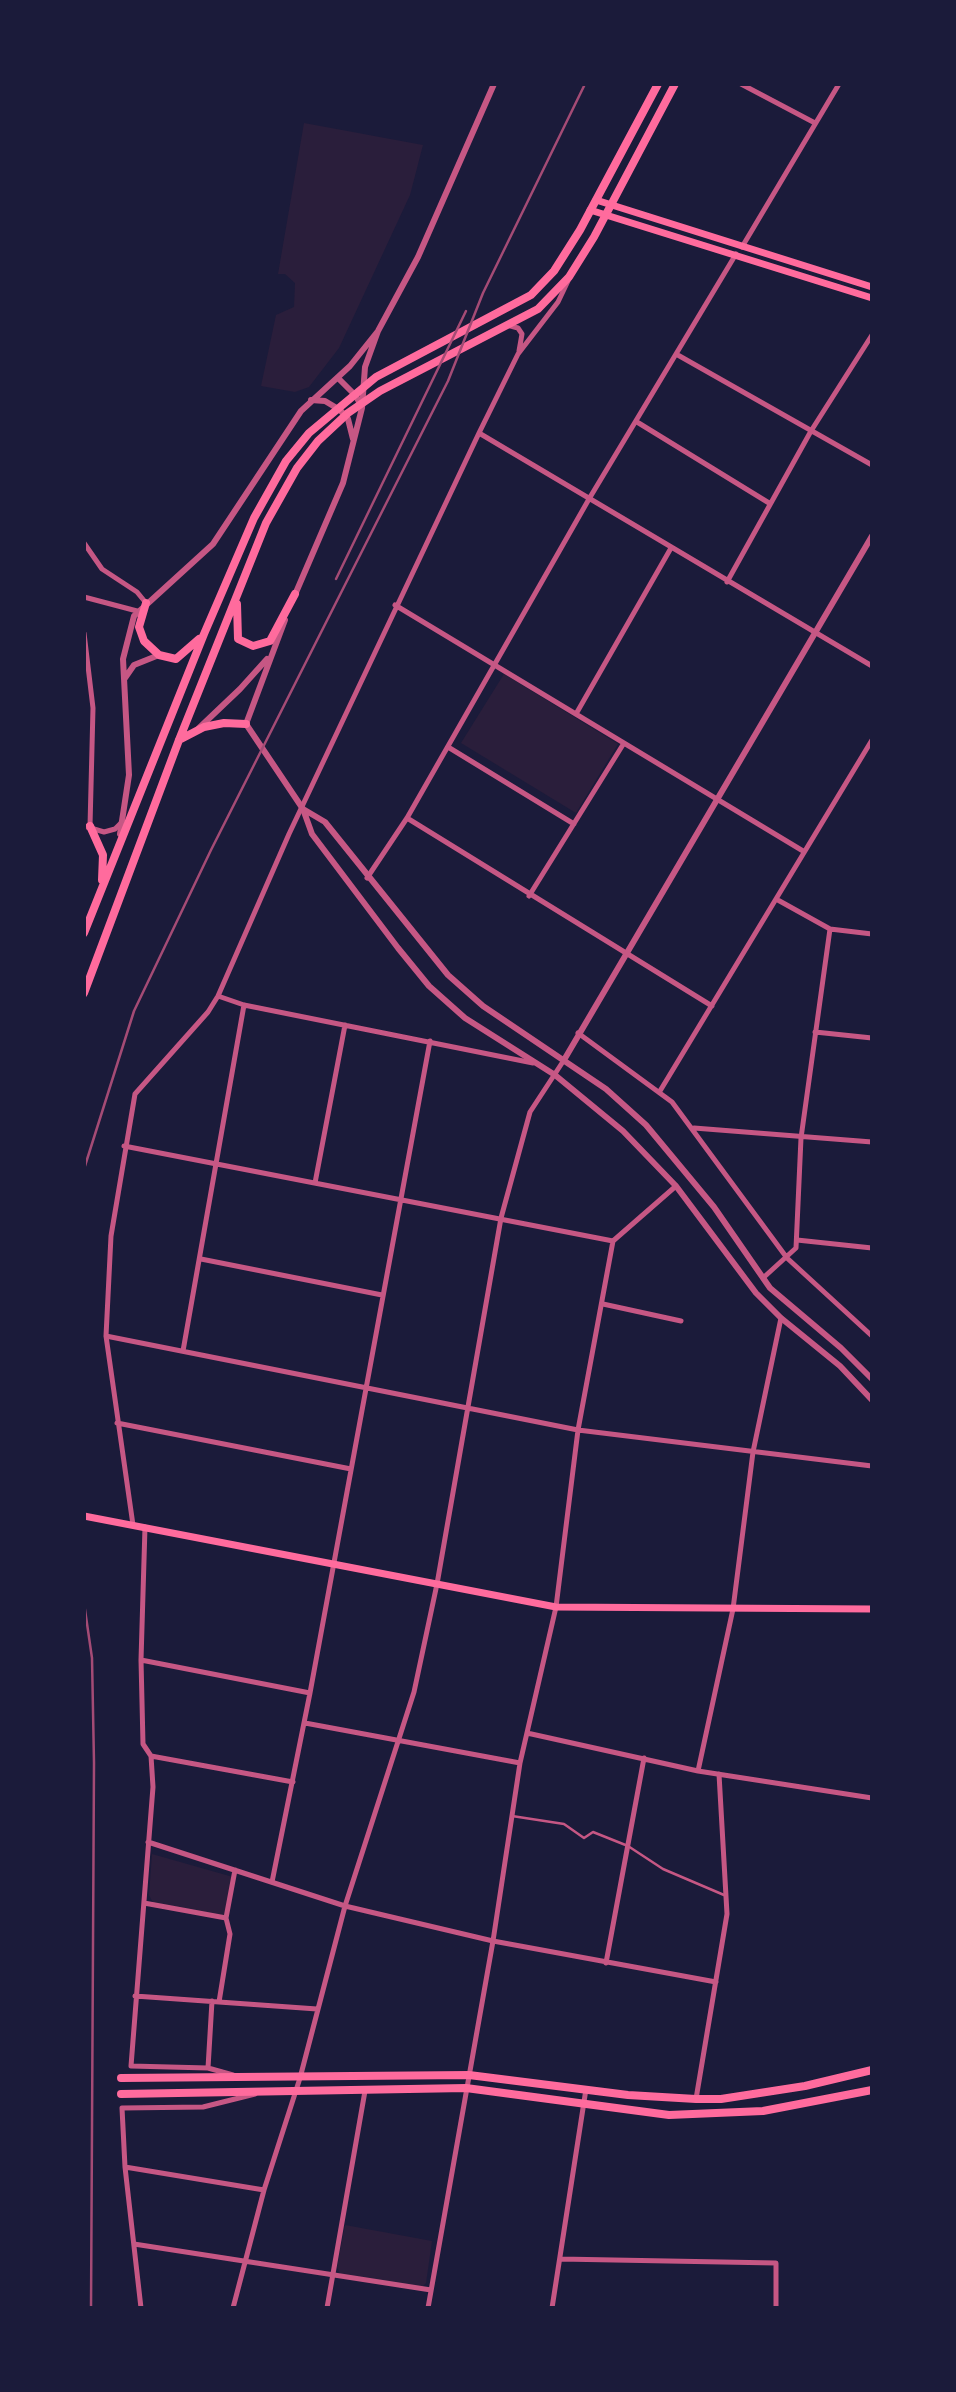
<!DOCTYPE html>
<style>
body{margin:0}
#map{position:relative;width:956px;height:2392px;overflow:hidden;background:#1b1b3a;font-family:Lato,sans-serif}
canvas{display:block}
.frame{position:absolute;inset:0;border:86px solid #1b1b3a;pointer-events:none}
</style>
<div id="map">
<canvas width="956" height="2392"></canvas>
<div class="frame"></div>
</div>
<script>
const g = document.querySelector('canvas').getContext('2d');
g.lineJoin = 'round';
function paint(path, color) { g.fillStyle = color; g.fill(path, 'evenodd'); }
const poly = rows => new Path2D(rows.map(r => 'M' + r).join(''));
function trace(path, color, width, dash) { g.strokeStyle = color; g.lineWidth = width; g.lineCap = dash ? 'butt' : 'round'; g.setLineDash(dash || []); g.stroke(path); }
const green = poly([
 [304,123,423,145,410,195,339,348,309,387,295,392,261,386,276,315,294,307,295,283,285,274,278,274],
 [504,674,618,744,576,813,461,743],
 [152,1854,233,1877,226,1918,154,1905,149,1895],
 [345,2225,432,2241,426,2283,421,2288,340,2274,337,2267]
]);
const service = poly([
 [512,1816,564,1824,584,1838,593,1832,628,1846,663,1869,724,1895]
]);
const minor = poly([
 [741,84,815,123],
 [742,247,839,84],
 [507,325,518,328,522,334,519,351],
 [676,354,872,465],
 [637,422,769,503],
 [479,433,872,666],
 [84,543,102,569,137,592,146,603],
 [727,582,811,431,872,335],
 [84,597,137,611],
 [395,605,803,851],
 [84,633,93,708,90,826],
 [576,714,671,548],
 [448,747,574,824],
 [407,818,712,1006],
 [84,826,104,832,115,829,121,823],
 [367,878,407,818,589,499,736,254],
 [529,896,624,743],
 [776,899,830,929,872,934],
 [218,996,244,1005,533,1063],
 [815,1032,872,1038],
 [578,1033,672,1102,787,1258,872,1336],
 [660,1091,872,740],
 [694,1128,872,1142],
 [124,1146,613,1241],
 [315,1183,345,1025],
 [797,1240,872,1248],
 [201,1259,382,1295],
 [763,1278,796,1248,801,1138,830,929],
 [603,1304,681,1321],
 [106,1336,578,1430,872,1466],
 [183,1351,244,1005],
 [117,1423,351,1469],
 [133,1525,106,1336,111,1236,135,1094,208,1012,218,996,289,834,479,433,518,354,558,302,568,281],
 [145,1527,141,1660,143,1744,151,1756,153,1787,131,2066,208,2068,233,2075],
 [141,1660,310,1693],
 [305,1723,520,1763],
 [527,1733,698,1771,872,1798],
 [151,1756,293,1782],
 [698,1771,733,1609,753,1452,781,1318],
 [148,1842,345,1906,493,1941,716,1982],
 [272,1882,310,1693,430,1041],
 [144,1903,226,1918],
 [606,1963,644,1758],
 [135,1996,317,2009],
 [219,2002,230,1934,226,1918,235,1870],
 [208,2068,212,2001],
 [696,2099,727,1914,719,1774],
 [125,2167,264,2190],
 [134,2244,431,2290],
 [560,2259,776,2263,776,2308],
 [141,2308,125,2167,122,2108,203,2107,255,2094],
 [233,2308,264,2190,300,2078,345,1906,414,1692,437,1584,501,1218,530,1112,564,1060],
 [327,2308,365,2091],
 [428,2308,493,1941,520,1763,556,1607,578,1430,613,1241,676,1186],
 [552,2308,586,2089]
]);
const tertiary = poly([
 [338,378,356,396,361,406],
 [311,400,325,401,340,410,348,419,353,439],
 [294,597,343,483,362,408,365,367,378,331],
 [285,620,246,724,303,809,312,834,398,948,429,986,465,1018,555,1075,623,1131,676,1186,756,1293,781,1318,840,1366,872,1400],
 [125,678,134,665,159,655],
 [199,728,240,689,267,659],
 [303,809,325,822,448,975,483,1006,606,1089,646,1125,714,1207,770,1288,841,1348,872,1379],
 [120,834,129,775,123,659,134,616,213,544,301,411,350,366,378,331,418,257,494,84],
 [564,1060,872,536]
]);
const secondary = poly([
 [596,200,872,287],
 [590,210,872,298],
 [84,1516,556,1607,872,1609]
]);
const primary = poly([
 [146,603,139,627,144,641,159,655,176,659,199,639],
 [237,604,238,639,253,646,270,641,295,594],
 [179,740,204,727,224,723,246,724],
 [90,826,103,855,102,880],
 [84,933,204,634,254,518,286,461,309,433,376,377,531,295,554,271,580,230,658,84],
 [84,993,179,740,266,523,297,468,318,441,348,413,380,391,538,309,569,277,594,237,675,84],
 [121,2078,469,2075,628,2095,696,2099,721,2099,805,2086,872,2070],
 [121,2094,466,2088,669,2115,763,2111,872,2090]
]);
const rail = poly([
 [336,579,466,311],
 [84,1169,134,1011,211,850,448,381,483,293,585,84],
 [84,1603,92,1658,94,1763,91,2308]
]);
paint(green, '#2a1e3b');
trace(service, '#c65784', 2.5);
trace(minor, '#c65784', 5);
trace(tertiary, '#c65784', 6);
trace(secondary, '#ff6b9d', 7);
trace(primary, '#ff6b9d', 8);
trace(rail, '#a44b75', 2.5);
</script>
